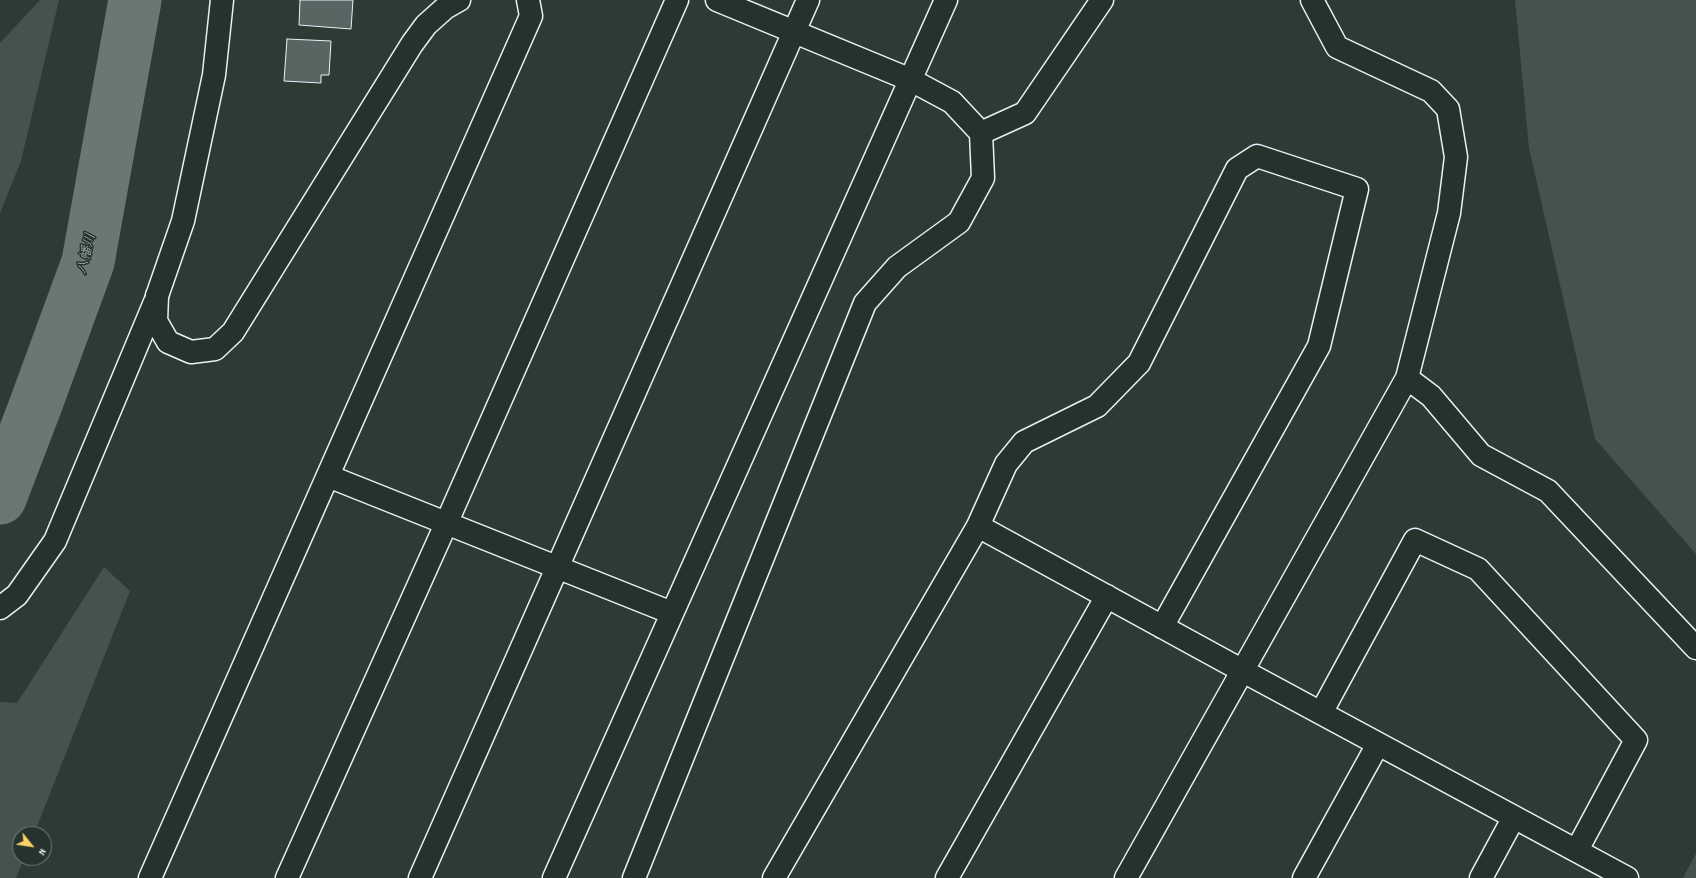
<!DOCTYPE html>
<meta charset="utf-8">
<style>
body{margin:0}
#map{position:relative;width:1696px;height:878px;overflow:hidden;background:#2e3b35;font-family:Dekko,sans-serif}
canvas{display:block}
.north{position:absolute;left:12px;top:826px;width:40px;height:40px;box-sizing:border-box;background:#26332d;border:1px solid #747f7e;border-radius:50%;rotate:120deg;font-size:11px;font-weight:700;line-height:16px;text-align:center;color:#e8f1f8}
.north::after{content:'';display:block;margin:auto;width:14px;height:18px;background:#ffd166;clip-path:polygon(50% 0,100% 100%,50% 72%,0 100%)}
</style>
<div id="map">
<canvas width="1696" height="878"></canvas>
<div class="north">N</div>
</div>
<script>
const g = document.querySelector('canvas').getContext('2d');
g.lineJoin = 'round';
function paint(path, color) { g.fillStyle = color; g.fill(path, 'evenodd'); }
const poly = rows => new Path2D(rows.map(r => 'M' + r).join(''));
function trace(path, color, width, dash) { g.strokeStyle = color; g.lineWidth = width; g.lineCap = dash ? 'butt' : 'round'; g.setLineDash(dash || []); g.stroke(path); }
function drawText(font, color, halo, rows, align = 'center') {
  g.font = font + ' Dekko,"Klee One",sans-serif'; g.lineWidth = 3; g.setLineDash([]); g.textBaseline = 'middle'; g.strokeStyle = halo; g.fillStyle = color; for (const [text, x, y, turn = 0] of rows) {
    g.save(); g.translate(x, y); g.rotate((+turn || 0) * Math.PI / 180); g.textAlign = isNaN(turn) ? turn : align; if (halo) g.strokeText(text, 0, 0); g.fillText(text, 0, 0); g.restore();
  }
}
const green = poly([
 [40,0,59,0,21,161,0,213,0,43],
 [1515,0,1696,0,1696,554,1595,439,1529,148],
 [104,567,130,591,34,834,20,834,20,858,24,858,16,878,0,878,0,702,17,703],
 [1696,853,1696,878,1683,878]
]);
const river = poly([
 [0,498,36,404,88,262,135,0]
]);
const building = poly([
 [300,0,353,0,351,29,299,25,300,0],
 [287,39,331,41,329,75,321,75,321,83,284,81,287,39]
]);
const street = poly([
 [981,133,1025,113,1102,0],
 [157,296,156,321,168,342,191,352,215,349,233,332,412,44,426,25,445,8,459,0],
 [1407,378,1431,396,1481,455,1548,491,1696,648],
 [328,476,672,613],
 [978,526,1243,671,1627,878],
 [0,608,17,595,55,541,155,302],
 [1321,713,1415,540,1478,569,1636,740,1577,850],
 [150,878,531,16,528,0],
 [287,878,446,524,677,0],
 [420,878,808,0],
 [554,878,946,0],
 [634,878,865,303,897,267,959,222,983,178,981,133,952,102,911,80,717,0],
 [774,878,978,526,1006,464,1024,442,1097,406,1139,363,1237,169,1257,156,1357,189,1319,346,1162,627],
 [947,878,1107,596],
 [1126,878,1407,378,1449,213,1456,157,1448,109,1431,91,1337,47,1312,0],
 [1304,878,1378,744],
 [1481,878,1514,817]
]);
const secondary = poly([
 [157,296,183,221,214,75,222,0]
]);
const waterNames = [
 ["八幡川",88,254,-76]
];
paint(green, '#45524e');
trace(river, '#6b7775', 53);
paint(building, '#596563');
trace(building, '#e8f1f8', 1);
trace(street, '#e8f1f8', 25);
trace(secondary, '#e8f1f8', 25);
trace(street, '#26332d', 22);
trace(secondary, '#26332d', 22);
drawText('italic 14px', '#b0babd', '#26332d', waterNames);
</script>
